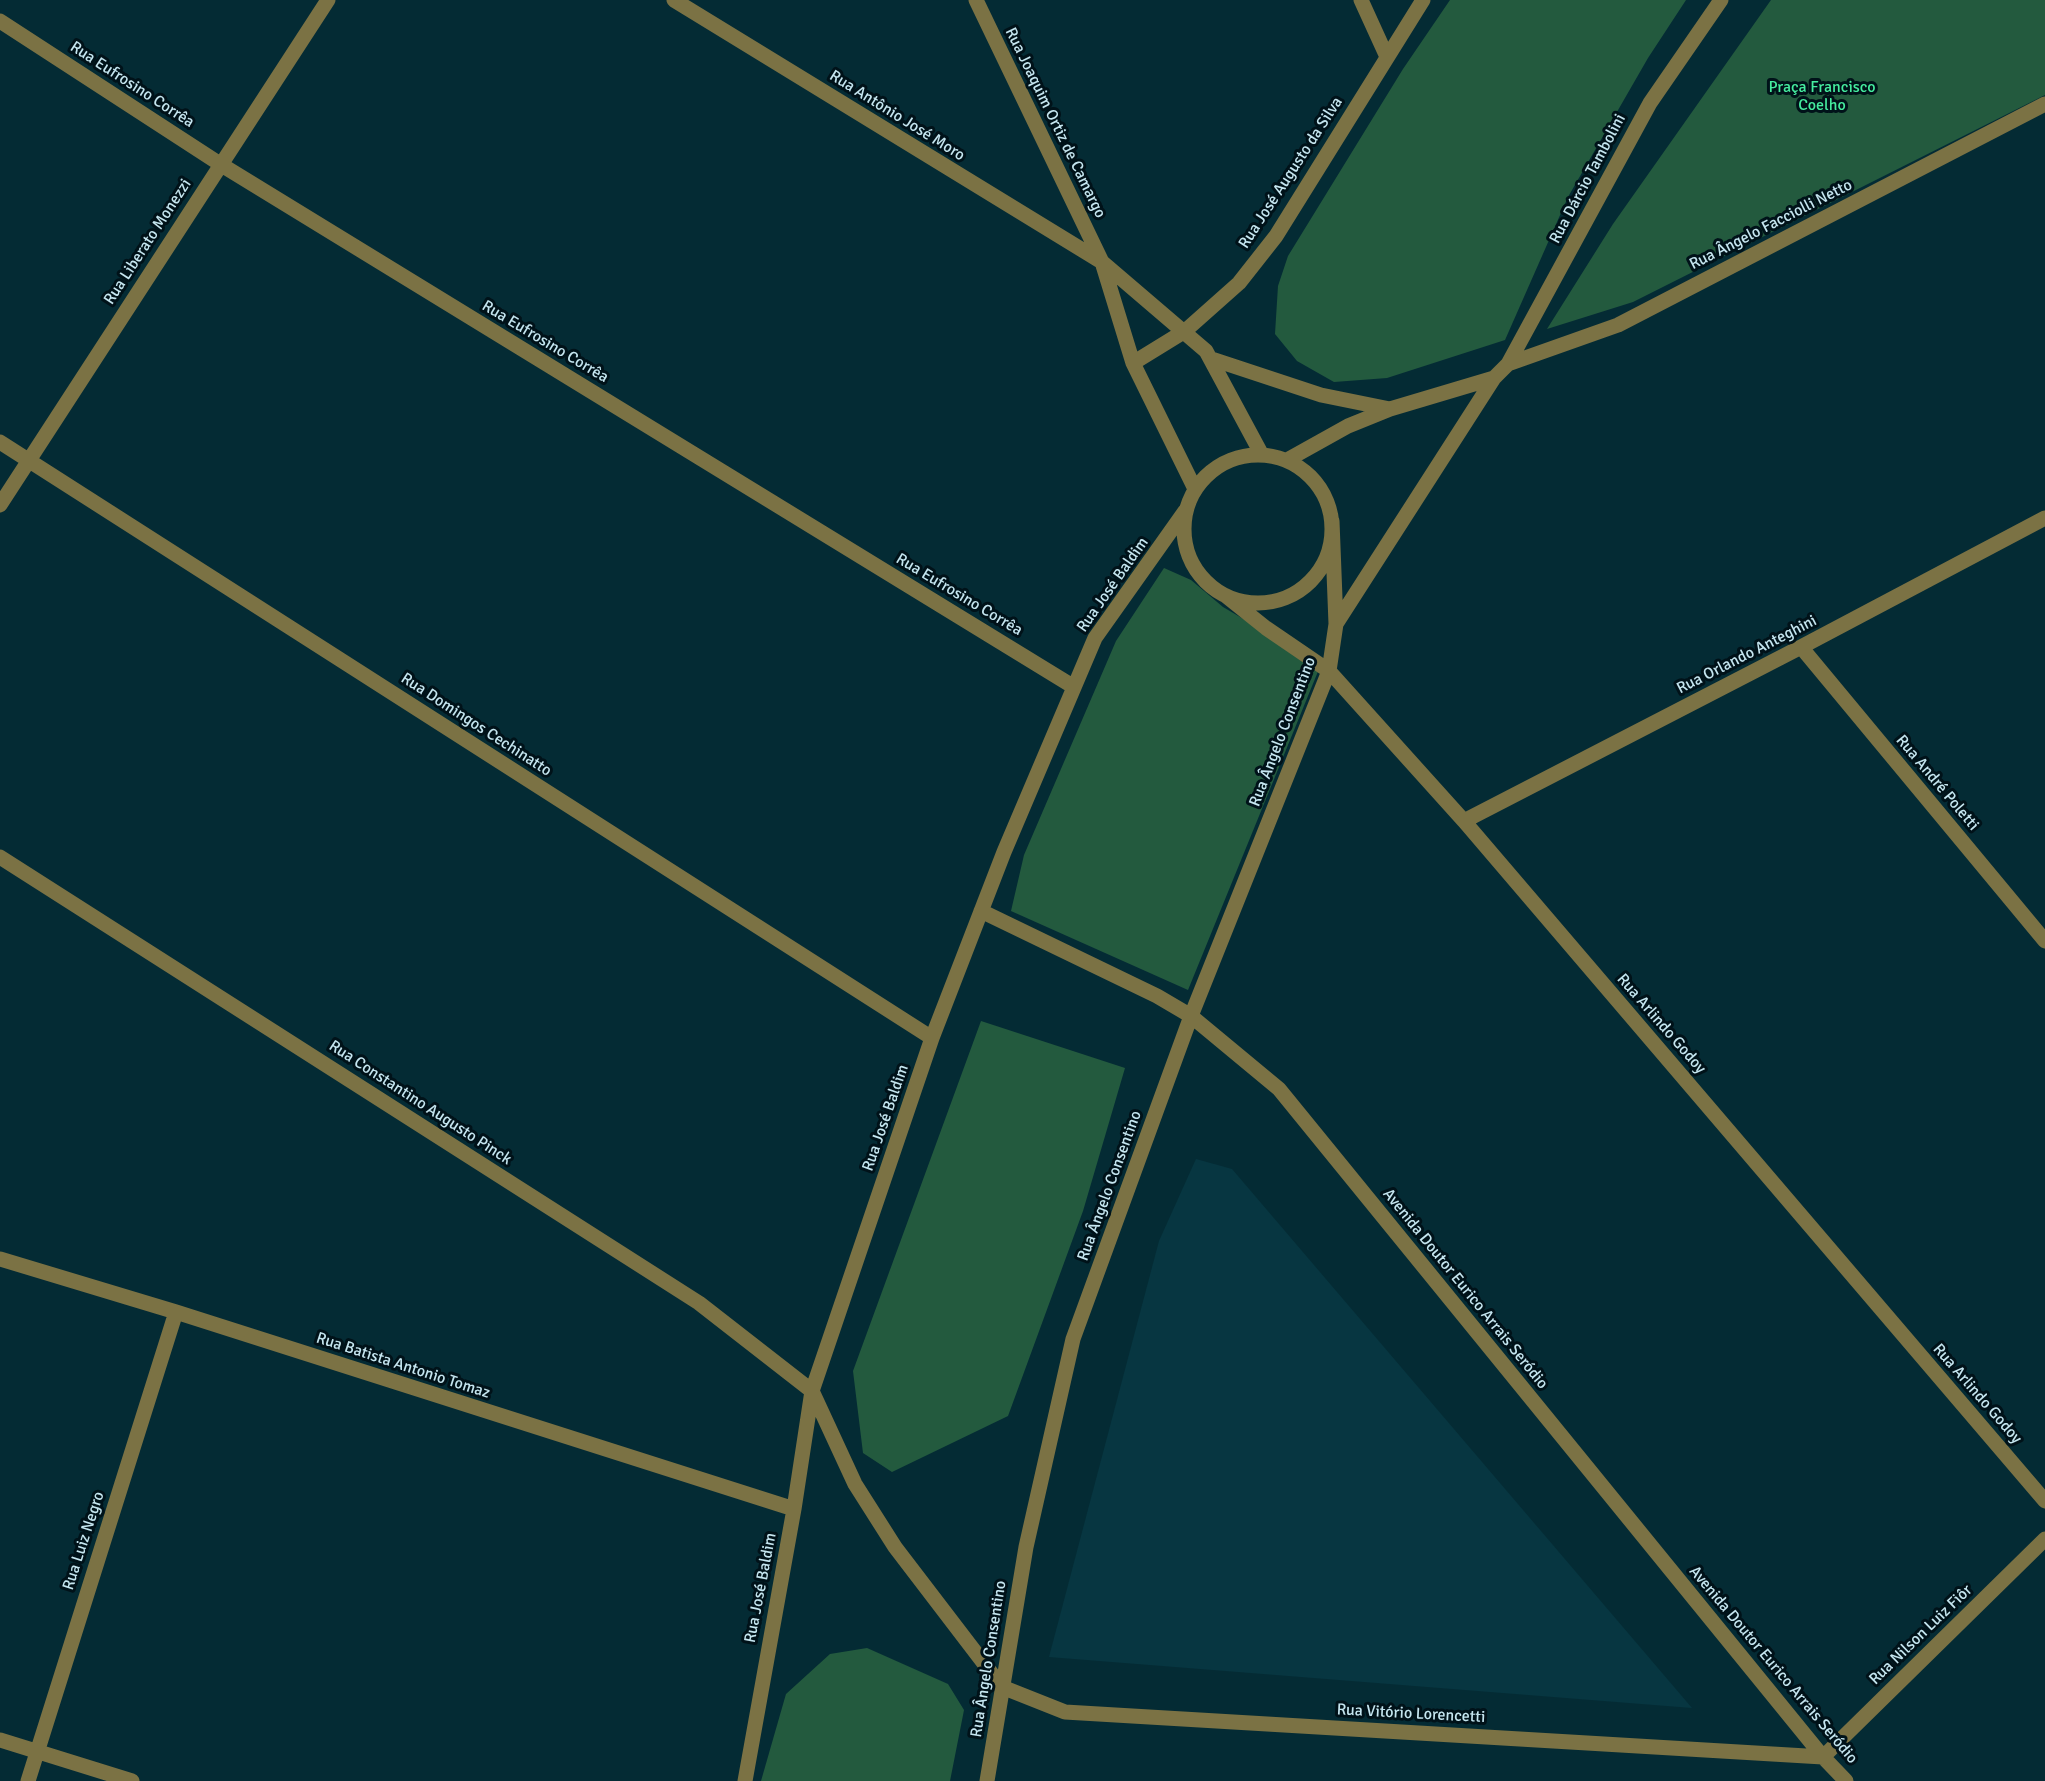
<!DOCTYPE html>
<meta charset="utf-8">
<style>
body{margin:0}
canvas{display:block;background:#042b34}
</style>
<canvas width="2045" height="1781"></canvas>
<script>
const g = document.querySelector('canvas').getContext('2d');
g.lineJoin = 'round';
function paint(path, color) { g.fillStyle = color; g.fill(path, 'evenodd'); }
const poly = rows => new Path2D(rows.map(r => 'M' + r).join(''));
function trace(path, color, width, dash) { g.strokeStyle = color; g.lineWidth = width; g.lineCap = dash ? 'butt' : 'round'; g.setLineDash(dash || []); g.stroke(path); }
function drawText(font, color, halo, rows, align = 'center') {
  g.font = font + ' Signika,sans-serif'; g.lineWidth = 6; g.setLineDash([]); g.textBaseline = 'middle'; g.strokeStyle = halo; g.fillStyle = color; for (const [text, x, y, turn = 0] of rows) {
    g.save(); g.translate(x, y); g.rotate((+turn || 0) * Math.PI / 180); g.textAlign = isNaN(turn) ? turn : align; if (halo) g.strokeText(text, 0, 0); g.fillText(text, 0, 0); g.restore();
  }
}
const built = poly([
 [1196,1159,1232,1169,1692,1708,1049,1657,1159,1241]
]);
const green = poly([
 [1450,0,1686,0,1648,58,1568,197,1505,340,1387,378,1334,382,1297,361,1275,334,1278,286,1288,256,1403,69],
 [1771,0,2045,0,2045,95,1633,302,1547,329,1613,224],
 [1164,568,1191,580,1223,607,1269,634,1319,669,1188,990,1011,911,1024,855,1116,641],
 [981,1021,1125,1068,1083,1211,1008,1416,892,1472,863,1453,853,1371],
 [867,1648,948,1684,964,1710,950,1781,761,1781,786,1694,830,1654]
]);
const minor = poly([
 [674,0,1102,262,1206,351,1262,455],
 [976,0,1102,262,1133,363,1195,489],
 [1361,0,1387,57],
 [0,21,220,164,1074,687],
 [1212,359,1321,395,1390,409],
 [1133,363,1185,331,1239,283,1276,236,1423,0],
 [1508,364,1618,325,2045,104],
 [0,442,932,1038],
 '1184 529a74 74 0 1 1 148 0a74 74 0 1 1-148 0Z',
 [1287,460,1348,426,1390,409,1494,378],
 [0,505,328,0],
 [1226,596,1266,628,1329,671,1464,821,2045,1501],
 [1336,624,1494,378,1508,364,1650,103,1721,0],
 [1801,647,2045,941],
 [1464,821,1801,647,2045,518],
 [0,857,699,1303,812,1391,855,1484,895,1547,1002,1687,1065,1712,1823,1757,2045,1539],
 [981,911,1157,996,1191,1016,1279,1089,1823,1757,1846,1781],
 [0,1259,176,1312,794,1509],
 [0,1740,132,1781],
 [28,1781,176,1312],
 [745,1781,794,1509,812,1391,932,1038,1004,852,1095,638,1185,511],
 [987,1781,1026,1547,1073,1339,1191,1016,1329,671,1336,624,1332,521]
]);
const streetNames = [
 ["Rua Eufrosino Corrêa",132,85,33],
 ["Rua Antônio José Moro",897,116,32],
 ["Rua Joaquim Ortiz de Camargo",1055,123,64],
 ["Rua José Augusto da Silva",1291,173,-57],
 ["Rua Dárcio Tambolini",1588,179,-62],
 ["Rua Ângelo Facciolli Netto",1771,225,-27],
 ["Rua Liberato Monezzi",148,242,-57],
 ["Rua Eufrosino Corrêa",545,342,31],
 ["Rua José Baldim",1113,585,-55],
 ["Rua Eufrosino Corrêa",959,595,31],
 ["Rua Orlando Anteghini",1747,655,-27],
 ["Rua Domingos Cechinatto",476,725,33],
 ["Rua Ângelo Consentino",1283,732,-69],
 ["Rua André Poletti",1937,783,50],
 ["Rua Arlindo Godoy",1661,1024,49],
 ["Rua Constantino Augusto Pinck",420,1103,33],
 ["Rua José Baldim",886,1118,-71],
 ["Rua Ângelo Consentino",1110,1186,-70],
 ["Avenida Doutor Eurico Arrais Seródio",1465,1289,51],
 ["Rua Batista Antonio Tomaz",403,1366,18],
 ["Rua Arlindo Godoy",1977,1394,49],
 ["Rua Luiz Negro",84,1541,-72],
 ["Rua José Baldim",761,1588,-79],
 ["Rua Nilson Luiz Fiôr",1921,1635,-44],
 ["Rua Ângelo Consentino",989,1659,-81],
 ["Avenida Doutor Eurico Arrais Seródio",1773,1665,50],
 ["Rua Vitório Lorencetti",1411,1714,3]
];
const parkNames = [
 ["Praça Francisco",1822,88],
 ["Coelho",1822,106]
];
paint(built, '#073641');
paint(green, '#235a3e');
trace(minor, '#7b7244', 15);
drawText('16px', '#c5e6f0', '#001219', streetNames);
drawText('16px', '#45ed9f', '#001219', parkNames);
</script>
